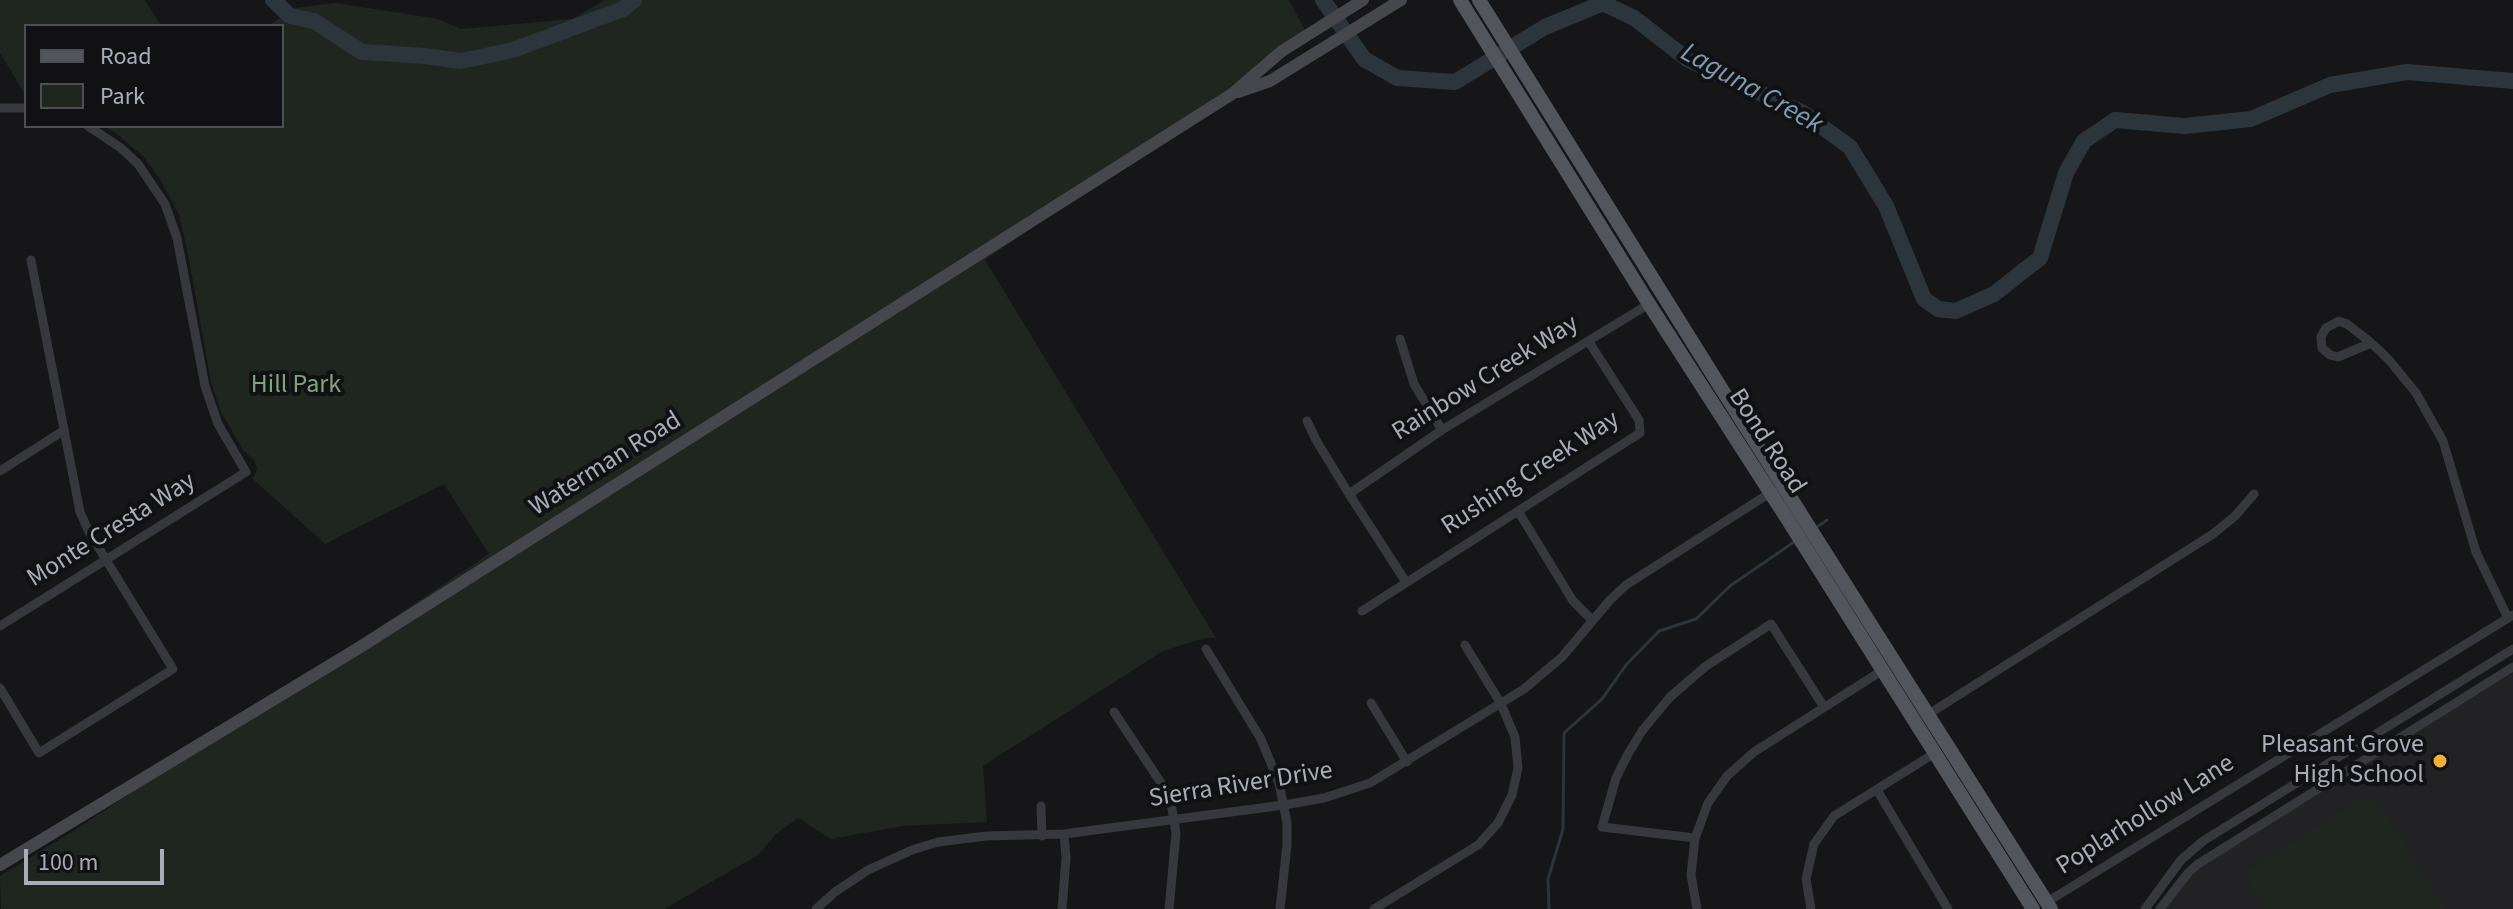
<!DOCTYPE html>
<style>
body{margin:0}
#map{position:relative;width:2513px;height:909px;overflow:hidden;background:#161618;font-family:"Source Sans 3",sans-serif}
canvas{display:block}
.legend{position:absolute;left:24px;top:24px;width:260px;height:104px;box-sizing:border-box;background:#111113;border:2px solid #4d4f55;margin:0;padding:10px 14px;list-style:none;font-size:24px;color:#a8adb8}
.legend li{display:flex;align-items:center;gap:16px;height:40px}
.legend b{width:40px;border:2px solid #4d4f55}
.scale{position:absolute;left:24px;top:849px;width:140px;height:36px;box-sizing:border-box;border:4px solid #a8adb8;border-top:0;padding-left:10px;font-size:24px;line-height:28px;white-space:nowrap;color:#a8adb8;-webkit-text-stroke:6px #111113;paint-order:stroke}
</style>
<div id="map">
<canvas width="2513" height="909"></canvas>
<ul class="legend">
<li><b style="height:10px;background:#53555c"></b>Road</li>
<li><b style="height:22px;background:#1e261f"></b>Park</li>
</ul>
<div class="scale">100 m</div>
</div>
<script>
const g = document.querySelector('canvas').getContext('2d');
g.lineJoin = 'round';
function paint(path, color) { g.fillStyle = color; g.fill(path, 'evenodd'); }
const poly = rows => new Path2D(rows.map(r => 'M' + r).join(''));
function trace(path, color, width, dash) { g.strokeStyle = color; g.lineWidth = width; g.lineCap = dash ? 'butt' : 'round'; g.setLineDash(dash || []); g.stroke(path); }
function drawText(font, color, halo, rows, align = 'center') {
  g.font = font + ' "Source Sans 3",sans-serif'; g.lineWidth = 8; g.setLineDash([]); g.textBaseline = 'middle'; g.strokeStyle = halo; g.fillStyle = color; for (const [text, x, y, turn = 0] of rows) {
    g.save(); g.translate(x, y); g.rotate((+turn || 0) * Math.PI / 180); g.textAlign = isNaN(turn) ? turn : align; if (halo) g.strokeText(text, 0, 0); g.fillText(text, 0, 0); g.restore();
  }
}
const built = poly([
 [2513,673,2513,909,2165,909,2191,874,2223,850]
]);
const green = poly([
 [0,0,145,0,161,26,26,26,26,96,0,53],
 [605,0,1289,0,1307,34,1202,112,985,260,1216,638,1205,638,1163,651,983,766,987,822,902,826,831,839,798,818,776,834,758,855,664,909,1,909,0,876,75,830,489,554,444,484,325,544,253,479,257,469,254,460,243,450,221,412,211,382,188,254,179,215,160,179,143,156,118,135,104,126,282,126,282,26,268,26,294,8,336,3,438,19,461,29,572,19],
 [2362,798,2376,799,2447,909,2265,909,2244,872]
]);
const stream = poly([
 [1814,529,1827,520],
 [1549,909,1548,879,1563,829,1564,733,1602,699,1626,665,1659,631,1696,619,1730,586,1794,542]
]);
const river = poly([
 [273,0,290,16,314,21,362,52,425,56,461,61,513,50,623,9,634,0],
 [1323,0,1364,59,1397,78,1455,82,1545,27,1603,3,1634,18,1687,59,1803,113,1850,147,1886,206,1924,299,1938,309,1956,311,1994,294,2040,258,2066,173,2084,141,2115,120,2185,126,2251,119,2330,85,2407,72,2513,81]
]);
const street = poly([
 [0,108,26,108],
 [1400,339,1414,384,1442,430],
 [2371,343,2338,357,2330,355,2322,348,2321,337,2326,328,2339,321,2347,324,2369,341,2371,343,2379,350,2389,360,2416,393,2443,441,2476,552,2508,618],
 [1307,421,1316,440,1349,494,1406,582],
 [0,471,63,431],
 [1349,494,1442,430,1649,304],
 [1518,511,1573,601,1592,620],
 [1362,611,1640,433,1639,420,1589,342],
 [0,626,246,472,218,424,205,386,177,238,165,204,138,164,121,148,88,126],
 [1206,649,1261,739,1279,783,1287,823,1287,845,1280,909],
 [0,688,39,753,173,669,89,532,80,512,31,260],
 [1371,703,1407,762],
 [1114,712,1165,789,1171,803,1176,833,1169,909],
 [1927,715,2213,534,2235,516,2254,494],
 [1877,790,1948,909],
 [1041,806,1042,836],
 [1695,838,1602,827,1616,778,1628,754,1642,731,1670,697,1706,666,1771,624,1824,707],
 [2047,902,2513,615],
 [816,909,835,892,868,870,912,850,938,842,986,836,1064,834,1284,805,1324,798,1370,783,1524,689,1562,657,1610,600,1626,585,1773,491],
 [1062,909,1066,858,1064,834],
 [1374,909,1478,845,1498,823,1512,795,1518,768,1515,737,1501,704,1465,645],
 [1697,909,1691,875,1695,838,1708,803,1727,776,1754,752,1883,670],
 [1811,909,1806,879,1814,844,1834,816,1935,753],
 [2145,909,2181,860,2203,841,2513,649],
 [2160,909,2188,873,2198,864,2513,667]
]);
const secondary = poly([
 [1238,92,1270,81,1401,0],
 [0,865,357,649,1232,94,1282,51,1363,0]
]);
const primary = poly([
 [1460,0,1649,304,1786,517,2033,909],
 [1479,0,1721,388,2051,909]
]);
const markers = [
 [2440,761,8,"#f2b134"]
];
const streetNames = [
 ["Rainbow Creek Way",1486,379,-32],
 ["Bond Road",1766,442,57],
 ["Waterman Road",606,465,-32],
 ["Rushing Creek Way",1531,474,-33],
 ["Monte Cresta Way",112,531,-32],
 ["Sierra River Drive",1241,786,-9],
 ["Poplarhollow Lane",2146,816,-32]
];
const parkNames = [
 ["Hill Park",296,386]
];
const poiNames = [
 ["Pleasant Grove",2424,746],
 ["High School",2424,776]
];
const waterNames = [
 ["Laguna Creek",1751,90,29]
];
paint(built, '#222225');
paint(green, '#1e261f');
trace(stream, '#2c353c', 3);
trace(river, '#2c353c', 16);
trace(street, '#37383d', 9);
trace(secondary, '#45474d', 12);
trace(primary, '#53555c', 14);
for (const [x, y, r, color] of markers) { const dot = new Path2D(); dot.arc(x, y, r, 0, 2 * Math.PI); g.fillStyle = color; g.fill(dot); trace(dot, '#111113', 3); }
drawText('26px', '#a8adb8', '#111113', streetNames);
drawText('26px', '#7fa381', '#111113', parkNames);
drawText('26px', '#a8adb8', '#111113', poiNames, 'right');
drawText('italic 28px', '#7f9bb3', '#111113', waterNames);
</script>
